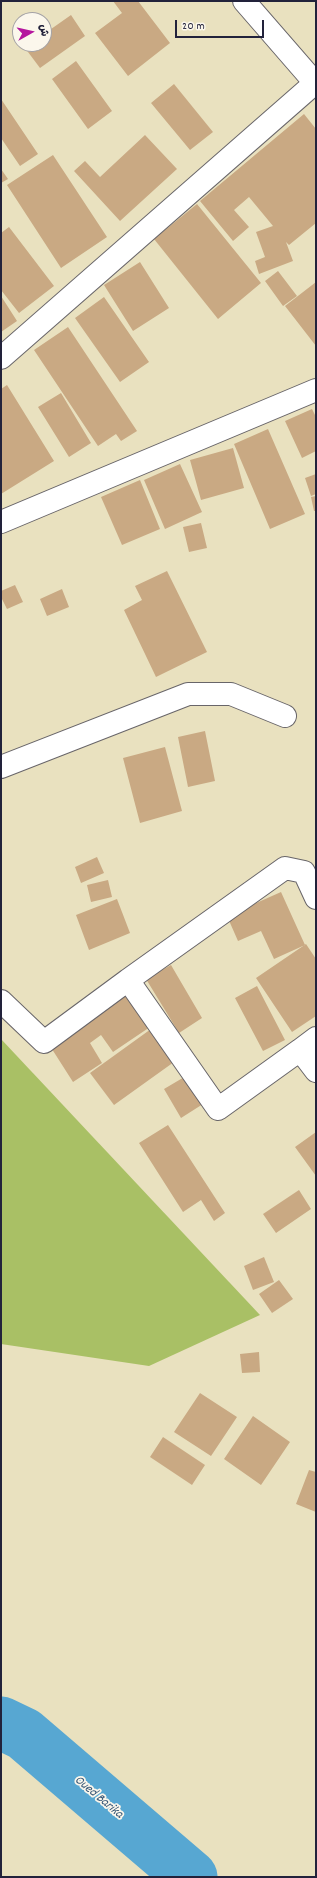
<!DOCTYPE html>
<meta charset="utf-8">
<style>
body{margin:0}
#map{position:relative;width:317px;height:1878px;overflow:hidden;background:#e9e1bf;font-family:Dekko,"Playpen Sans Arabic",sans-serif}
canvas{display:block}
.frame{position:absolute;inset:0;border:2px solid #22223b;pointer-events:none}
.north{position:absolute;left:12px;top:12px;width:40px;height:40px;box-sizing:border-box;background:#fbf7ec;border:1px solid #a4a2a5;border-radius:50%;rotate:82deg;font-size:11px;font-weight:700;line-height:16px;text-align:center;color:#22223b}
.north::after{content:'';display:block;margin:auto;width:14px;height:18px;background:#b5179e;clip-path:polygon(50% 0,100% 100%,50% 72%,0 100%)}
.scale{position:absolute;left:175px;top:20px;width:89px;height:18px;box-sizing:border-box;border:2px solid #22223b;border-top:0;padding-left:5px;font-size:12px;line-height:14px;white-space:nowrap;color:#22223b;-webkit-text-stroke:3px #fbf7ec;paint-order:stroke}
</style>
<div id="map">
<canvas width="317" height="1878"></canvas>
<div class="frame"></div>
<div class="north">ش</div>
<div class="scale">20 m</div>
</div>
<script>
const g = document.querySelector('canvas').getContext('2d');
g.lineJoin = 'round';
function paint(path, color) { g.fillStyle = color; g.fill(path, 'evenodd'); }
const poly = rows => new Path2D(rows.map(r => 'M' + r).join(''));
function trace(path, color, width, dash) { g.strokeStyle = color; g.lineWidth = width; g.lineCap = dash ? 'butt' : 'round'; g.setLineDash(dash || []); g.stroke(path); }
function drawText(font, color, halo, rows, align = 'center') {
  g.font = font + ' Dekko,sans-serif'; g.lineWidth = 3.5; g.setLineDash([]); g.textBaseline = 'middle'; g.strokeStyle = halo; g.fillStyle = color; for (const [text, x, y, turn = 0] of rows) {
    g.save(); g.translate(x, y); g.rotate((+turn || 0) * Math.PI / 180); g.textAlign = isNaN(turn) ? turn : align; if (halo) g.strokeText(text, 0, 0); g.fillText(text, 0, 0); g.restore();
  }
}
const green = poly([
 [1,1039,260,1315,149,1366,1,1344]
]);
const river = poly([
 [1,1723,24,1734,191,1877]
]);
const building = poly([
 [113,1,138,1,170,43,128,76,95,33,122,13],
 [71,15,85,36,40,68,25,48,31,44,44,44,44,34],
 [76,61,112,111,88,129,52,79],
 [174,84,213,132,190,150,151,103],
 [1,99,38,154,20,166,1,138],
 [304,114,316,129,316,223,289,245,286,242,293,261,259,274,255,261,265,257,256,232,273,226,249,197,234,210,249,227,233,241,200,201],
 [145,135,177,169,120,221,74,171,85,161,100,177],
 [53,155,107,237,61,268,7,185],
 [1,169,8,179,1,183],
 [197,204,261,283,218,319,154,239],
 [9,227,54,286,19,313,1,290,1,233],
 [140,262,169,308,133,331,104,285],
 [278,271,297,296,283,306,265,281],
 [316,282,316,346,285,306],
 [1,296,17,321,1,332],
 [104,297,149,362,120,382,75,318],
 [68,327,137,431,121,441,116,434,98,446,34,350],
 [7,385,54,461,1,494,1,389],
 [61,393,91,443,69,457,38,407],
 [312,409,316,417,316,451,302,458,285,421],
 [268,429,305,514,270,529,234,444],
 [233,448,244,488,201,500,190,460],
 [180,464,202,512,165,529,144,480],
 [316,474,316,494,311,496,305,478],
 [140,480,160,529,122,545,101,497],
 [316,496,316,511,314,511,311,497],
 [201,523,207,548,189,552,183,527],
 [167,571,207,652,156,677,124,610,142,600,135,586],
 [15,585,23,602,7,609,1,597,1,591],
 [62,589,69,607,47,616,40,599],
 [205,731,215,781,188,787,178,737],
 [165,747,182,811,140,823,123,758],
 [97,857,104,873,81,883,75,867],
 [108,880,112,897,91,902,87,885],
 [281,892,305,945,274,959,261,931,238,941,227,916],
 [117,899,130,933,89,950,76,915],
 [306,944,316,959,316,1016,292,1032,256,978],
 [171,965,202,1018,179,1033,146,979],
 [257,986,285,1040,263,1051,235,998],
 [128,994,150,1027,113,1052,101,1035,90,1043,102,1063,73,1082,50,1046],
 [151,1029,174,1062,114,1105,90,1073],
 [186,1076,203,1104,181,1118,164,1089],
 [168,1125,225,1213,214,1221,201,1200,183,1212,139,1143],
 [316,1132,316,1176,295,1147],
 [299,1190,311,1209,276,1233,263,1214],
 [264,1257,274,1282,253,1290,244,1266],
 [279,1280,293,1299,272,1313,259,1294],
 [259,1352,260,1372,242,1373,240,1354],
 [200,1393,237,1417,211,1456,174,1432],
 [253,1416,290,1442,261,1485,224,1459],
 [163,1437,205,1465,192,1485,150,1457],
 [309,1470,316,1472,316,1512,296,1504]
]);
const street = poly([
 [1,358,315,83],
 [1,522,316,390],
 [1,767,188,694,231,694,285,716],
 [128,980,285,868,304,872,316,898],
 [1,1001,44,1042,128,980,218,1109,300,1050,316,1071],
 [300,1050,316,1038]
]);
const primary = poly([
 [244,1,316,84]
]);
const waterNames = [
 ["Oued Barika",98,1798,40]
];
paint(green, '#a9c065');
trace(river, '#57a7d2', 53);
paint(building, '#c9a983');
trace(street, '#686569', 24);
trace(primary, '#686569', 24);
trace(street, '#fff', 22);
trace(primary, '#fff', 22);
drawText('italic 13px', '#375777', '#fbf7ec', waterNames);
</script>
